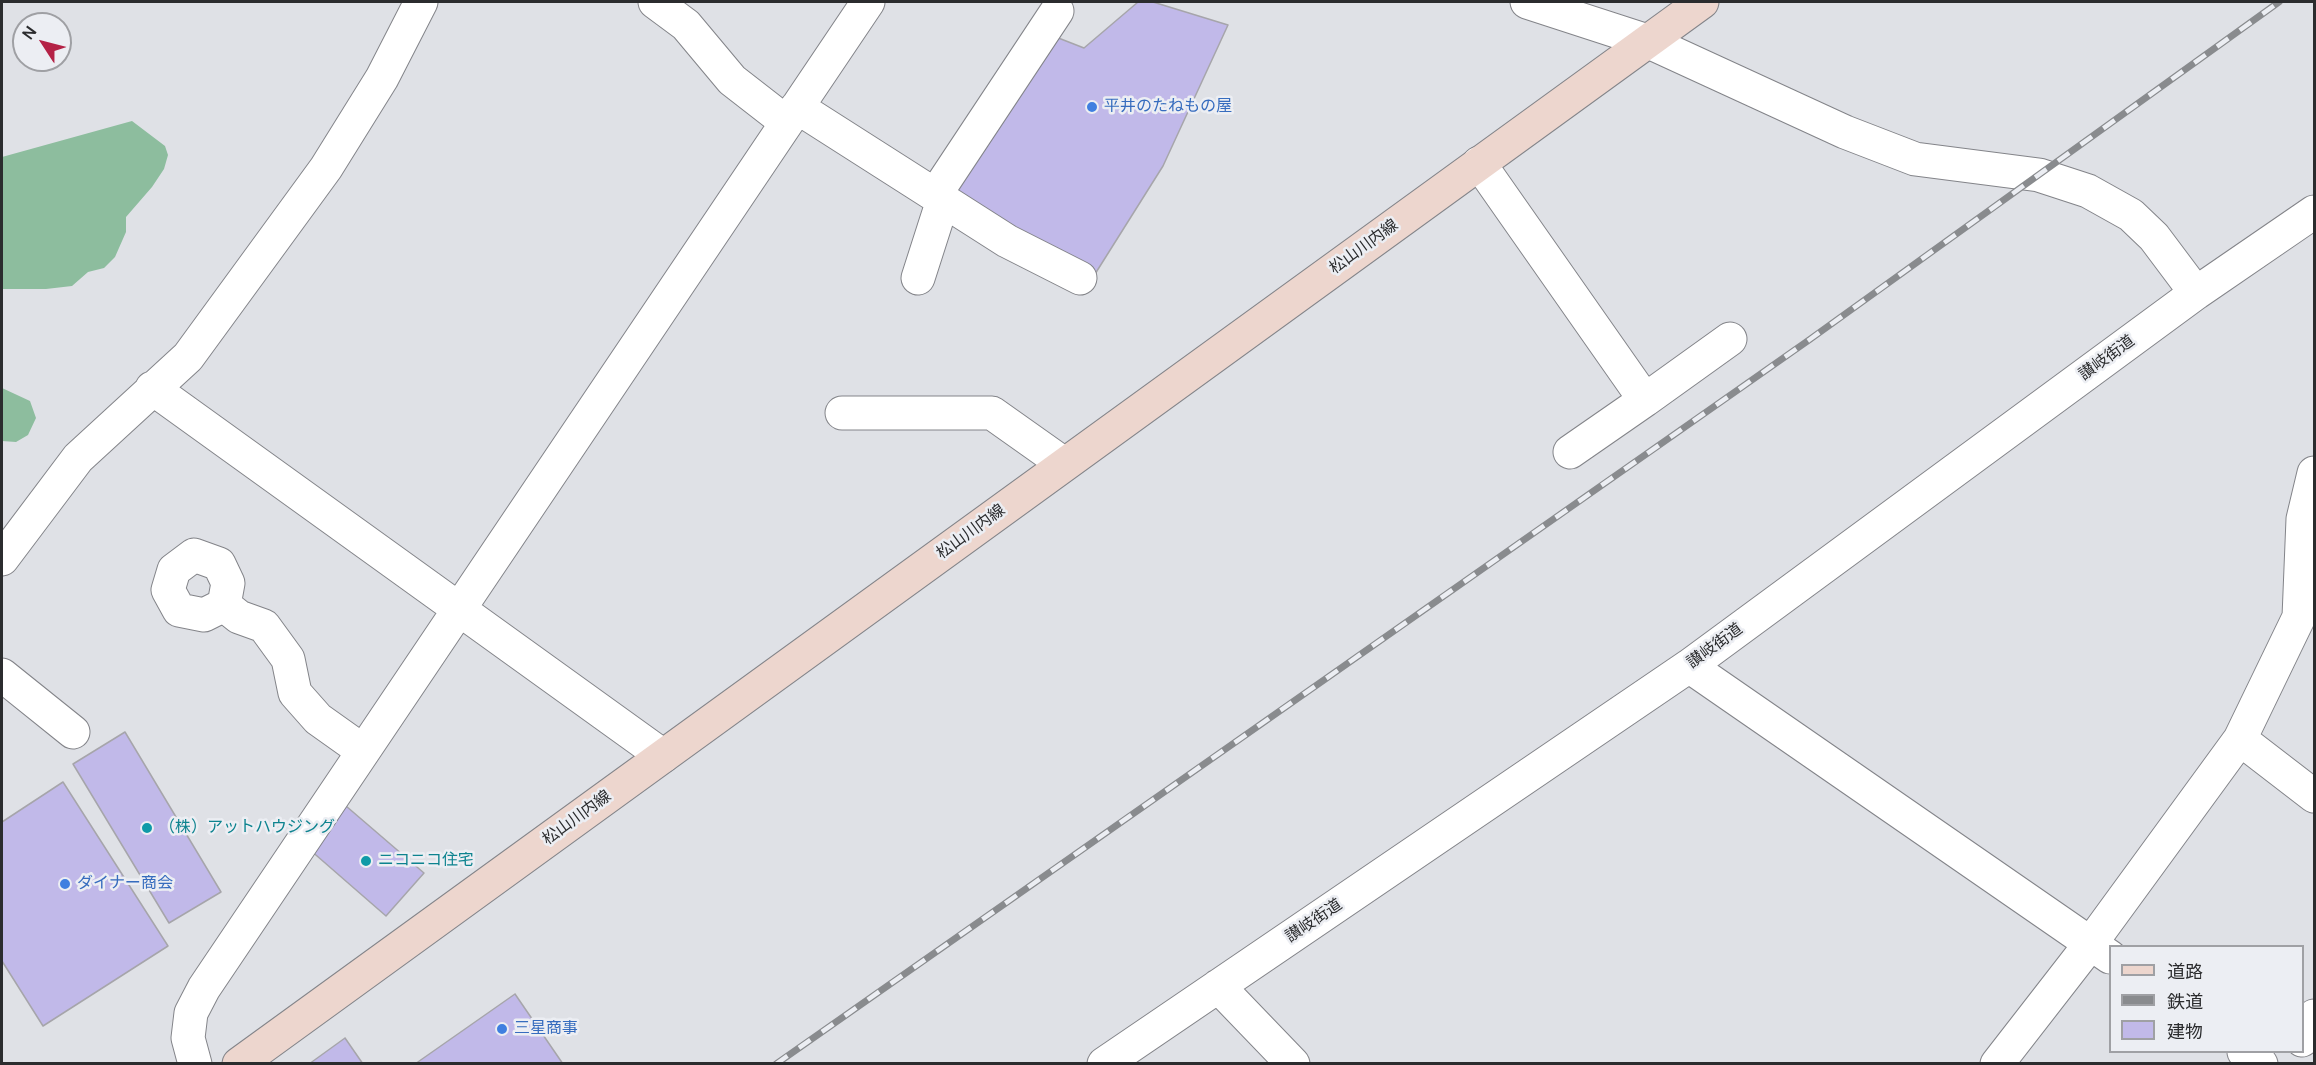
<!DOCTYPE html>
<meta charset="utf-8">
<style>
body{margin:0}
#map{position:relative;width:2316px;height:1065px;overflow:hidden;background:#dfe1e6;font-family:Manrope,"Noto Sans JP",sans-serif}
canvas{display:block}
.frame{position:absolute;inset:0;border:3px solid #2b2c2e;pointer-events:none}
.legend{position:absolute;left:2109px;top:945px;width:195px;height:108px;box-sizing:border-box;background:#eceef3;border:2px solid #9fa0a4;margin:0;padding:8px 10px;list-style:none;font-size:18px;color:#2b2c2e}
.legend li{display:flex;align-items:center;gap:12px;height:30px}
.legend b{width:30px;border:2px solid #9fa0a4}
.north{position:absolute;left:12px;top:12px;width:60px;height:60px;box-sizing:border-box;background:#eceef3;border:2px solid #9fa0a4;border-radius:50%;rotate:306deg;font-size:16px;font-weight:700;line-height:24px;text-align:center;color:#2b2c2e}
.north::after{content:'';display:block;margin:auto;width:21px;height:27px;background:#b42246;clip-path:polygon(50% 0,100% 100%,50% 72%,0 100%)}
</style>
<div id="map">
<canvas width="2316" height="1065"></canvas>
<div class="frame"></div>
<ul class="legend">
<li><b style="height:8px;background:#edd6ce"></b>道路</li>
<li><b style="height:8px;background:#898b8e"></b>鉄道</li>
<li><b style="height:16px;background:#c1b9e9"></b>建物</li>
</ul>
<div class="north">N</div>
</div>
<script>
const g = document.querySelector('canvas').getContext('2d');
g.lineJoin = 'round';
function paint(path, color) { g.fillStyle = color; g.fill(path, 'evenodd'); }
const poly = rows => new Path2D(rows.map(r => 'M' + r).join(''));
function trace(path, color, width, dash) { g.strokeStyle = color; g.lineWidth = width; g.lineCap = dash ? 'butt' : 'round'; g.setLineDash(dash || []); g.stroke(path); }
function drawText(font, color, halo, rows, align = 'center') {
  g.font = font + ' Manrope,"Noto Sans JP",sans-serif'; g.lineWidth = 5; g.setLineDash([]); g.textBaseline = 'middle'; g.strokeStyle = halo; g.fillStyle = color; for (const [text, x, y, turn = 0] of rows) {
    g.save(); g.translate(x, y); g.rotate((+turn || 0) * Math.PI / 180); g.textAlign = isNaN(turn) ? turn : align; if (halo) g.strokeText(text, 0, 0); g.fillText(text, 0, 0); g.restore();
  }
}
const forest = poly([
 [132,121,165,146,168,155,164,169,152,187,126,217,126,232,115,257,104,268,88,272,72,286,46,289,2,289,2,157],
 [2,388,30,401,36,418,28,435,16,442,2,441]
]);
const building = poly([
 [1138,2,1153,2,1228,25,1163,166,1090,282,935,195,1043,32,1084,48,1138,2],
 [125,732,221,892,169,923,73,764,125,732],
 [63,782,168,946,43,1026,2,961,2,822,63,782],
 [346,806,424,873,386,916,309,849,346,806],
 [515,994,563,1064,415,1064,515,994],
 [345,1038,363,1064,309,1064,345,1038]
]);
const minor = poly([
 [655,2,686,25,732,80,786,122],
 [1527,2,1647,41,1845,132,1915,159,2039,175,2088,191,2131,215,2154,237,2196,293],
 [797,107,1007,241,1080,278],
 [1479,163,1645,400,1730,339],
 [935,195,1057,11],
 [918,278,943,200],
 [152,388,663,756],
 [842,413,992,413,1064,464],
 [1570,452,1645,400],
 [2,559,78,458,188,357,326,168,382,78,421,2],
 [224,605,204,615,179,610,168,590,174,570,194,555,219,564,228,583,224,605,239,617,264,626,288,659,295,693,318,719,363,751],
 [1689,666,2110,957],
 [2,675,73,732],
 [2240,739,2314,796],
 [1218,986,1293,1064],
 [2302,1040,2314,1016],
 [2244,1052,2261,1064],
 [195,1064,188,1038,191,1013,204,988,868,2],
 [1104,1064,1689,666,2196,293,2314,212],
 [1997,1064,2091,943,2240,739,2299,617,2303,519,2314,473]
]);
const secondary = poly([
 [239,1064,1702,2]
]);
const rail = poly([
 [776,1064,1809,340,2279,2]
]);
const markers = [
 [1092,107,6,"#3f7fe0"],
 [147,828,6,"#0f9aa8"],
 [366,861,6,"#0f9aa8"],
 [65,884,6,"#3f7fe0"],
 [502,1029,6,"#3f7fe0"]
];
const shopNames = [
 ["平井のたねもの屋",1104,107],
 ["ダイナー商会",77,884],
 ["三星商事",514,1029]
];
const streetNames = [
 ["松山川内線",1364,247,-36],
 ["讃岐街道",2107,358,-36],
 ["松山川内線",971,532,-36],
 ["讃岐街道",1715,646,-36],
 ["松山川内線",577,818,-36],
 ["讃岐街道",1314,921,-34]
];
const cultureNames = [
 ["（株）アットハウジング",159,828],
 ["ニコニコ住宅",378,861]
];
paint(forest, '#8dbd9e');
paint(building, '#c1b9e9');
trace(building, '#a6a5aa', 1.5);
trace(minor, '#838489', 35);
trace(secondary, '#838489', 35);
trace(minor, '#fff', 33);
trace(secondary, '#edd6ce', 33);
trace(rail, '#898b8e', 7);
trace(rail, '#eceef3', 4.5, [14]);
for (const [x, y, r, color] of markers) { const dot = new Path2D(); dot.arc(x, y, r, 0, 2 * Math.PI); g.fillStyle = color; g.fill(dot); trace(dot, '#eceef3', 2); }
drawText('16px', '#366cbe', '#eceef3', shopNames, 'left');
drawText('16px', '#2b2c2e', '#eceef3', streetNames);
drawText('16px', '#0d838f', '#eceef3', cultureNames, 'left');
</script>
